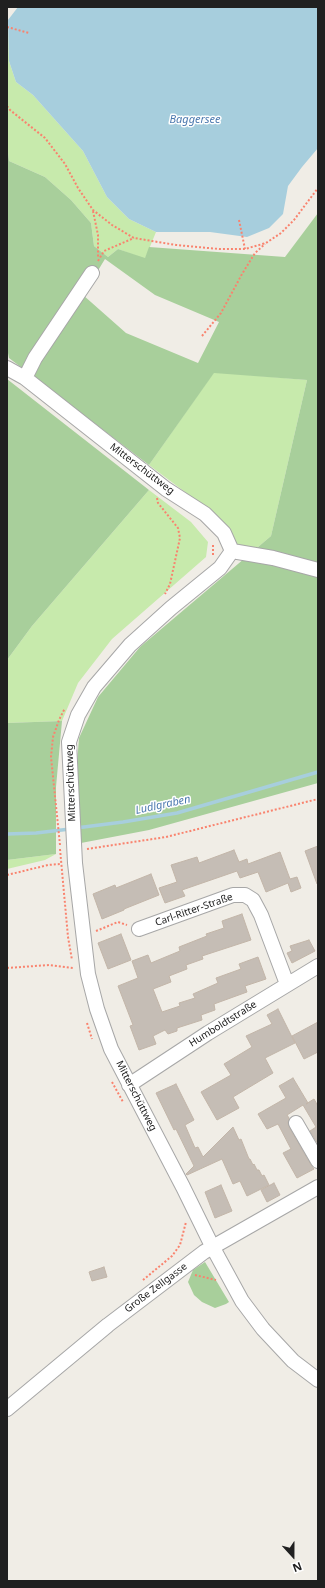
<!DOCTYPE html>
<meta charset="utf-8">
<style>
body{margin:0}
#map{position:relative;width:325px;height:1588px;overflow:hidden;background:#f0ede6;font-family:"Noto Sans",sans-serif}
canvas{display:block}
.frame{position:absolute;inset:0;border:8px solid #202020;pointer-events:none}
.north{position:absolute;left:273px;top:1536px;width:40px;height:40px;-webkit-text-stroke:3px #fff;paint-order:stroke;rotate:159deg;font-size:11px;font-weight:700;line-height:16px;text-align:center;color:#202020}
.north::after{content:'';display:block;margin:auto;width:14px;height:18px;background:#202020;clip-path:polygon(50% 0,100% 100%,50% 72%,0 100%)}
</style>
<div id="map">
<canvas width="325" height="1588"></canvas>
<div class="frame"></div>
<div class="north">N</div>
</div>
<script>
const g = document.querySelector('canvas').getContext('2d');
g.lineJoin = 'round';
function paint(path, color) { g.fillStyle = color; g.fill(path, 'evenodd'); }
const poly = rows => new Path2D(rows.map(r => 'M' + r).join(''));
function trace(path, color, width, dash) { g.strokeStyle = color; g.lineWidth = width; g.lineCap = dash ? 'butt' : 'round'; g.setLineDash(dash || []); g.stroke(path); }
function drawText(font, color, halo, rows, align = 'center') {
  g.font = font + ' "Noto Sans",sans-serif'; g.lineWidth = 3; g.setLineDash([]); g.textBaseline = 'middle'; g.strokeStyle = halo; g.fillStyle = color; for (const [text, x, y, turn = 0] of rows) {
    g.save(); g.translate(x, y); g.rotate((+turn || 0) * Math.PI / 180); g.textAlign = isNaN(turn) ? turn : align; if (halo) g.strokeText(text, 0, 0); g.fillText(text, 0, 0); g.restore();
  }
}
const grass = poly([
 [8,20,9,61,16,82,33,95,83,151,107,197,129,219,156,232,145,259,118,249,108,257,94,246,91,223,71,200,45,177,9,161,7,144,7,21],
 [214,372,307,380,271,536,258,547,238,547,209,510,149,465],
 [149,490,191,522,208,542,206,557,112,639,78,683,62,721,7,723,7,660,32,626],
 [56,854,45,860,7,869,7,860]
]);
const forest = poly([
 [7,144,9,161,45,177,71,200,91,223,94,246,108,257,118,249,145,258,149,247,285,257,318,213,318,783,149,830,81,843,76,777,79,738,98,697,140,647,271,536,307,380,214,373,149,465,9,358,7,348],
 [105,259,155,295,219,322,198,363,126,333,83,295],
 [7,379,149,490,32,626,7,660],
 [62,721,56,787,56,854,7,860,7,723],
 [205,1262,229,1302,226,1304,215,1308,202,1302,194,1295,188,1282,193,1270]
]);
const water = poly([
 [18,7,318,7,318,148,302,167,288,186,283,214,269,228,247,237,210,232,156,232,129,219,107,197,83,151,33,95,16,82,9,61,8,20]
]);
const stream = poly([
 [76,828,123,822,177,813,318,772],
 [7,834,36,833,70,829]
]);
const building = poly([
 [318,846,318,884,317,884,305,851,318,846],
 [234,850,239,862,247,859,248,864,280,852,290,879,297,877,301,888,291,892,288,883,266,892,258,872,240,878,237,871,182,890,185,896,165,903,159,888,177,882,171,865,197,857,199,863,234,850],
 [151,874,159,895,124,909,124,910,102,919,93,894,115,885,116,888,151,874],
 [242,914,251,940,202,956,203,959,186,965,187,969,169,976,171,982,153,989,162,1012,180,1006,179,1003,195,998,193,994,218,983,216,978,241,969,239,964,258,957,266,979,245,986,247,992,214,1004,215,1010,201,1015,202,1020,177,1028,177,1031,168,1034,165,1030,153,1036,156,1044,139,1050,130,1026,133,1025,118,986,138,978,132,961,148,955,151,963,180,951,179,947,207,936,206,934,224,928,222,921,242,914],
 [121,934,131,960,108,969,98,943,121,934],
 [309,940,315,951,292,963,287,953,292,951,290,946,309,940],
 [278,1009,295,1043,265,1058,273,1073,233,1097,239,1108,217,1120,201,1092,231,1075,224,1064,252,1047,246,1036,272,1024,267,1015,278,1009],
 [318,1022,318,1052,304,1059,292,1036,318,1022],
 [293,1078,308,1103,306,1104,314,1099,318,1106,318,1144,310,1131,316,1127,303,1105,287,1115,289,1118,288,1123,289,1127,311,1165,314,1169,297,1178,283,1153,291,1149,278,1124,267,1129,258,1114,286,1098,279,1086,293,1078],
 [176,1084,194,1120,185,1125,195,1148,198,1147,203,1157,233,1127,239,1140,241,1139,249,1159,250,1159,253,1165,254,1164,257,1170,259,1170,262,1176,264,1175,269,1185,247,1196,240,1181,233,1184,222,1159,187,1175,186,1174,194,1166,176,1129,174,1130,156,1093,176,1084],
 [274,1183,280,1195,267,1202,261,1190,274,1183],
 [221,1185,232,1211,215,1218,205,1192,221,1185],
 [104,1267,107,1277,92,1281,89,1272,104,1267]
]);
const path = poly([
 [7,27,29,33],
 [7,106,10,110,45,138,65,164,78,188,93,210,112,225,134,238,176,245,219,249,245,249,266,243,281,233,294,220,318,188],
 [93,211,98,235,98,258],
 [239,220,245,249],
 [98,261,104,251,134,238],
 [202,336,221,313,242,274,255,253,265,244],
 [157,498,158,503,178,528,180,538,170,584,165,594],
 [213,555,213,543],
 [60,845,51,757,53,737,59,720,65,708],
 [60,849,68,937,72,960],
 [87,849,166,837,318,799],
 [7,875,48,865,60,864],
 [96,931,118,922,127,925],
 [7,968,49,965,73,968],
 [87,1023,92,1039],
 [112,1082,123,1102],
 [195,1275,216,1280],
 [143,1280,172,1256,180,1245,186,1222]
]);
const minor = poly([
 [7,368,25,378,166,489,205,514,224,533,232,551],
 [25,378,35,358,92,273],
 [232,551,220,568,171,608,130,645,94,687,78,715,69,742,75,863,88,974,97,1009,111,1049,183,1187,212,1246,242,1301,263,1329,293,1361,318,1380],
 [232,551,273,558,318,570],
 [139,929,233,895,245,895,253,900,261,915,287,984],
 [129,1085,208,1033,318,966],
 [296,1123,318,1161],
 [7,1409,108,1325,204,1252,318,1187]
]);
const streetNames = [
 ["Mitterschüttweg",142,469,37],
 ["Mitterschüttweg",71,783,-92],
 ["Carl-Ritter-Straße",194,910,-19],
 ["Humboldtstraße",223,1024,-32],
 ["Mitterschüttweg",136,1096,63],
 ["Große Zellgasse",156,1288,-37]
];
const waterNames = [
 ["Baggersee",195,120],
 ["Ludlgraben",163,805,-12]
];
paint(grass, '#c7eaac');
paint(forest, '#a8cf9b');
paint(water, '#a7cedd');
trace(stream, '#a7cedd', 3.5);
paint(building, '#c5bdb5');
trace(building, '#c2b5a8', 1);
trace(minor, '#a7a7a7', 16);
trace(path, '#f9836e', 2, [2, 2]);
trace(minor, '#fff', 14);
drawText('10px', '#202020', '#fff', streetNames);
drawText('italic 11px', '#4c79af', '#fff', waterNames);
</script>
